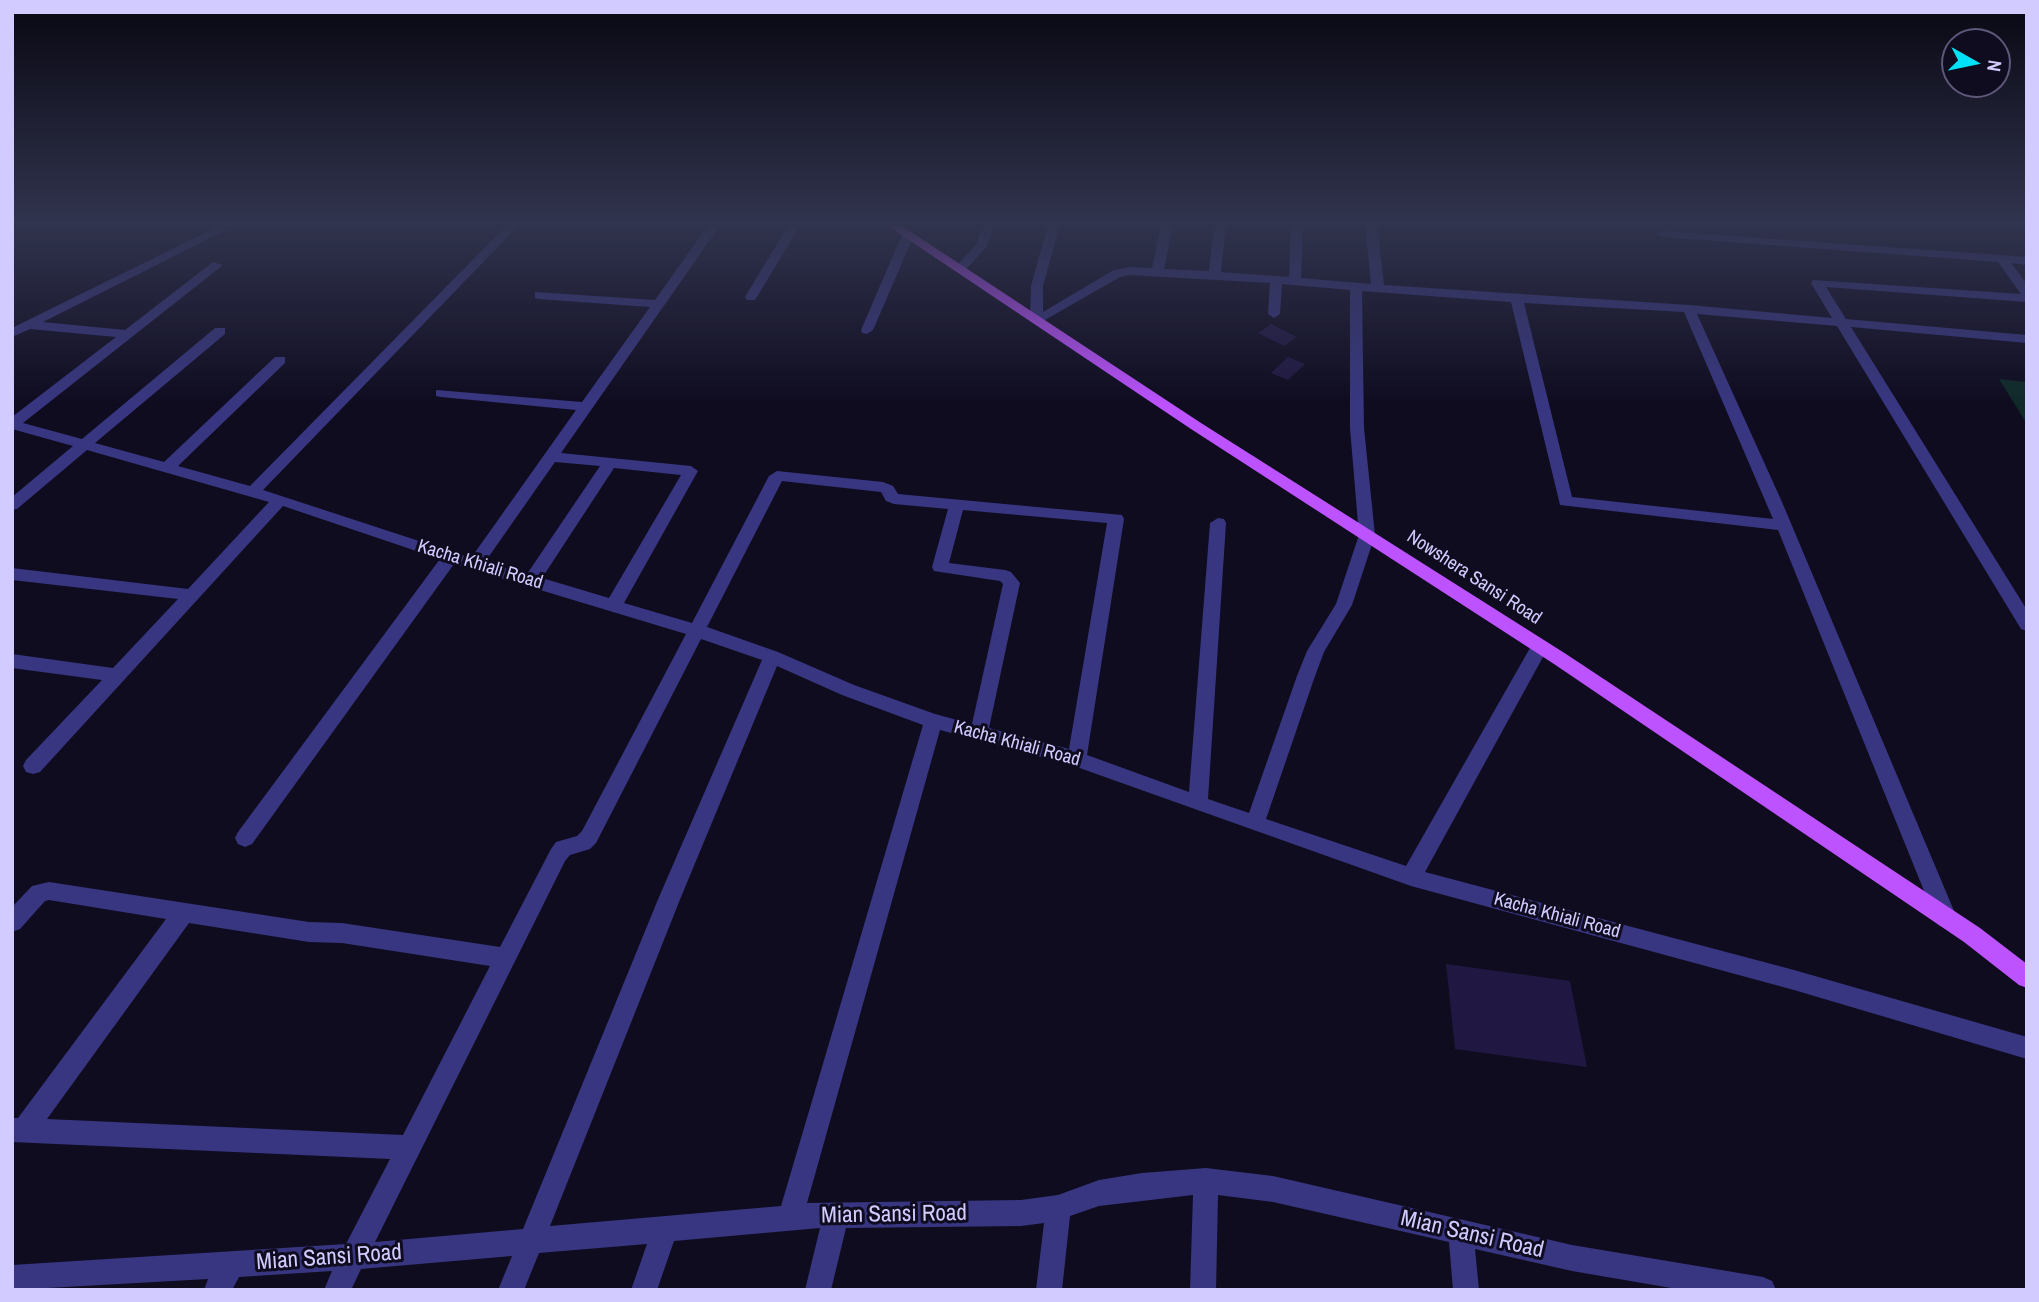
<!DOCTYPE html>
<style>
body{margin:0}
#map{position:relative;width:2039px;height:1302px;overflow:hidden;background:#0f0c20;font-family:"Archivo Narrow",sans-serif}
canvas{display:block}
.frame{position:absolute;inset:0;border:14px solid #d1cbff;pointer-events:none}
.north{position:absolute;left:1941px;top:28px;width:70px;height:70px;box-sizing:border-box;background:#0f0c20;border:2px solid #5d5879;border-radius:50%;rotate:99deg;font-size:19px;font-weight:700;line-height:28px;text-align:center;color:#d1cbff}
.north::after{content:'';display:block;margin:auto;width:24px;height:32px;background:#00e0f6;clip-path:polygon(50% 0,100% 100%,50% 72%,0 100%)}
</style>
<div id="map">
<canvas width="2039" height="1302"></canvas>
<div class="frame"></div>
<div class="north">N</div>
</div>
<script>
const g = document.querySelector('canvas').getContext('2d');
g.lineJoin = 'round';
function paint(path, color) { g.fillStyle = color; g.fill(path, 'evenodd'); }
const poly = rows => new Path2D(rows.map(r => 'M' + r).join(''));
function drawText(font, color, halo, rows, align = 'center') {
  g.font = font + ' "Archivo Narrow",sans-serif'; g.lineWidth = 6; g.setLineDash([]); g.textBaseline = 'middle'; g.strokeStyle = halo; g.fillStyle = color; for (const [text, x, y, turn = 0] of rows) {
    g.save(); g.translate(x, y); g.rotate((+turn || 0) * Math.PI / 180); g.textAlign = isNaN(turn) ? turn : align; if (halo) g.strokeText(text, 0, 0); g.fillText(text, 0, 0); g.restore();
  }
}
const green = poly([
 [1999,379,2027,382,2027,424]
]);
const building = poly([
 [1271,324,1297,337,1284,346,1258,333],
 [1288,357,1305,364,1288,380,1271,373],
 [1446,964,1570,981,1587,1067,1455,1049]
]);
const minor = poly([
 [223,224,238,224,43,322,125,330,213,262,223,265,23,423,82,439,215,328,225,328,225,334,95,443,164,462,275,357,285,357,285,363,178,466,250,486,508,224,520,224,263,490,471,558,576,410,441,397,436,396,436,390,582,402,650,307,539,299,535,298,535,292,655,300,709,224,721,224,561,453,691,466,698,471,624,603,692,623,769,476,777,471,883,482,893,486,898,494,1122,515,1124,519,1087,755,1189,792,1210,523,1218,518,1224,519,1226,523,1208,799,1249,813,1297,676,1307,651,1336,604,1359,535,1350,428,1350,290,1282,284,1280,314,1274,318,1268,314,1270,283,1129,275,1120,277,1036,325,1030,321,1031,286,1048,224,1060,224,1043,286,1043,312,1112,271,1129,267,1152,268,1161,224,1173,224,1164,269,1209,271,1214,224,1226,224,1221,272,1289,277,1291,224,1303,224,1301,278,1371,284,1365,224,1377,224,1384,285,1689,305,1832,318,1811,283,1813,280,2021,294,1998,262,1662,237,1656,234,1662,231,2027,257,2027,265,2011,263,2027,284,2027,302,1826,287,1846,319,2027,335,2027,343,1851,327,2027,610,2027,631,2021,629,1837,326,1697,314,1782,502,1957,918,1954,925,1946,928,1938,925,1935,918,1778,530,1560,505,1511,302,1362,291,1364,428,1375,535,1352,605,1324,652,1315,676,1266,819,1406,866,1534,641,1546,641,1549,646,1425,872,1794,970,2027,1037,2027,1059,1794,990,1411,886,1074,766,940,730,807,1203,1021,1200,1058,1195,1099,1180,1142,1173,1206,1168,1273,1176,1572,1245,1763,1277,1772,1281,1776,1290,1683,1290,1572,1271,1475,1249,1479,1290,1453,1290,1449,1242,1273,1202,1218,1195,1216,1290,1190,1290,1193,1195,1099,1206,1070,1216,1062,1290,1036,1290,1044,1223,1021,1226,846,1228,831,1290,805,1290,820,1228,674,1241,657,1290,631,1290,647,1244,539,1253,524,1290,498,1290,512,1256,361,1269,351,1290,324,1290,332,1271,239,1277,232,1290,204,1290,208,1279,12,1290,12,1265,346,1244,390,1159,12,1142,12,1118,18,1118,166,919,49,900,45,901,20,929,12,932,12,907,32,886,49,882,309,922,342,923,500,947,551,849,556,842,577,836,582,831,686,634,454,564,252,844,245,847,238,844,235,838,238,832,440,559,283,506,40,772,33,774,26,772,23,766,26,760,102,680,12,668,12,654,113,668,178,599,12,580,12,568,188,589,269,502,87,450,17,509,12,510,12,497,73,446,12,429,12,417,116,337,30,329,12,337,12,328,223,224],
 [1524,303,1684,312,1773,519,1572,497,1524,303],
 [555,462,600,466,527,574,485,562,555,462],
 [614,468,681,475,609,598,542,578,614,468],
 [782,481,881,492,886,501,894,504,948,509,932,567,934,571,1000,581,1003,584,972,724,935,714,854,685,778,652,707,627,782,481],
 [963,510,1107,523,1069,749,989,728,1020,583,1011,572,1005,570,949,563,963,510],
 [701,639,762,660,659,897,523,1229,375,1242,565,861,570,855,590,849,596,843,701,639],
 [777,666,842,695,923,725,781,1206,550,1226,681,897,777,666],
 [189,923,309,942,342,943,490,966,403,1135,47,1119,189,923],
 [789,224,801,224,755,300,747,300,745,297,789,224],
 [983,224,995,224,987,246,964,272,956,272,956,266,976,245,983,224],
 [908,232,914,235,873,330,867,334,862,333,861,330,902,235,908,232]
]);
const major = poly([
 [885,224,899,224,1201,423,1566,654,1980,928,2027,964,2027,988,2019,985,1964,942,1554,664,1191,429,885,224]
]);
const streetNames = [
 ["Kacha Khiali Road",480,565,17],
 ["Nowshera Sansi Road",1474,578,33],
 ["Kacha Khiali Road",1017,744,15],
 ["Kacha Khiali Road",1557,916,15]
];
const nearStreetnames = [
 ["Mian Sansi Road",894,1215,-1],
 ["Mian Sansi Road",1472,1235,13],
 ["Mian Sansi Road",329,1258,-4]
];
paint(green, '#0f2a29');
paint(building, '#201842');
paint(minor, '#383681');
paint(major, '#bd52ff');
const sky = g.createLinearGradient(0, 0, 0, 406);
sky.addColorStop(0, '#080712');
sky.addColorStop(0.55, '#31344e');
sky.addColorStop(1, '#31344e00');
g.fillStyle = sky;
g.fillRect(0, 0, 2039, 406);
drawText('19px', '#d1cbff', '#0f0c20', streetNames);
drawText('23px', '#d1cbff', '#0f0c20', nearStreetnames);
</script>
